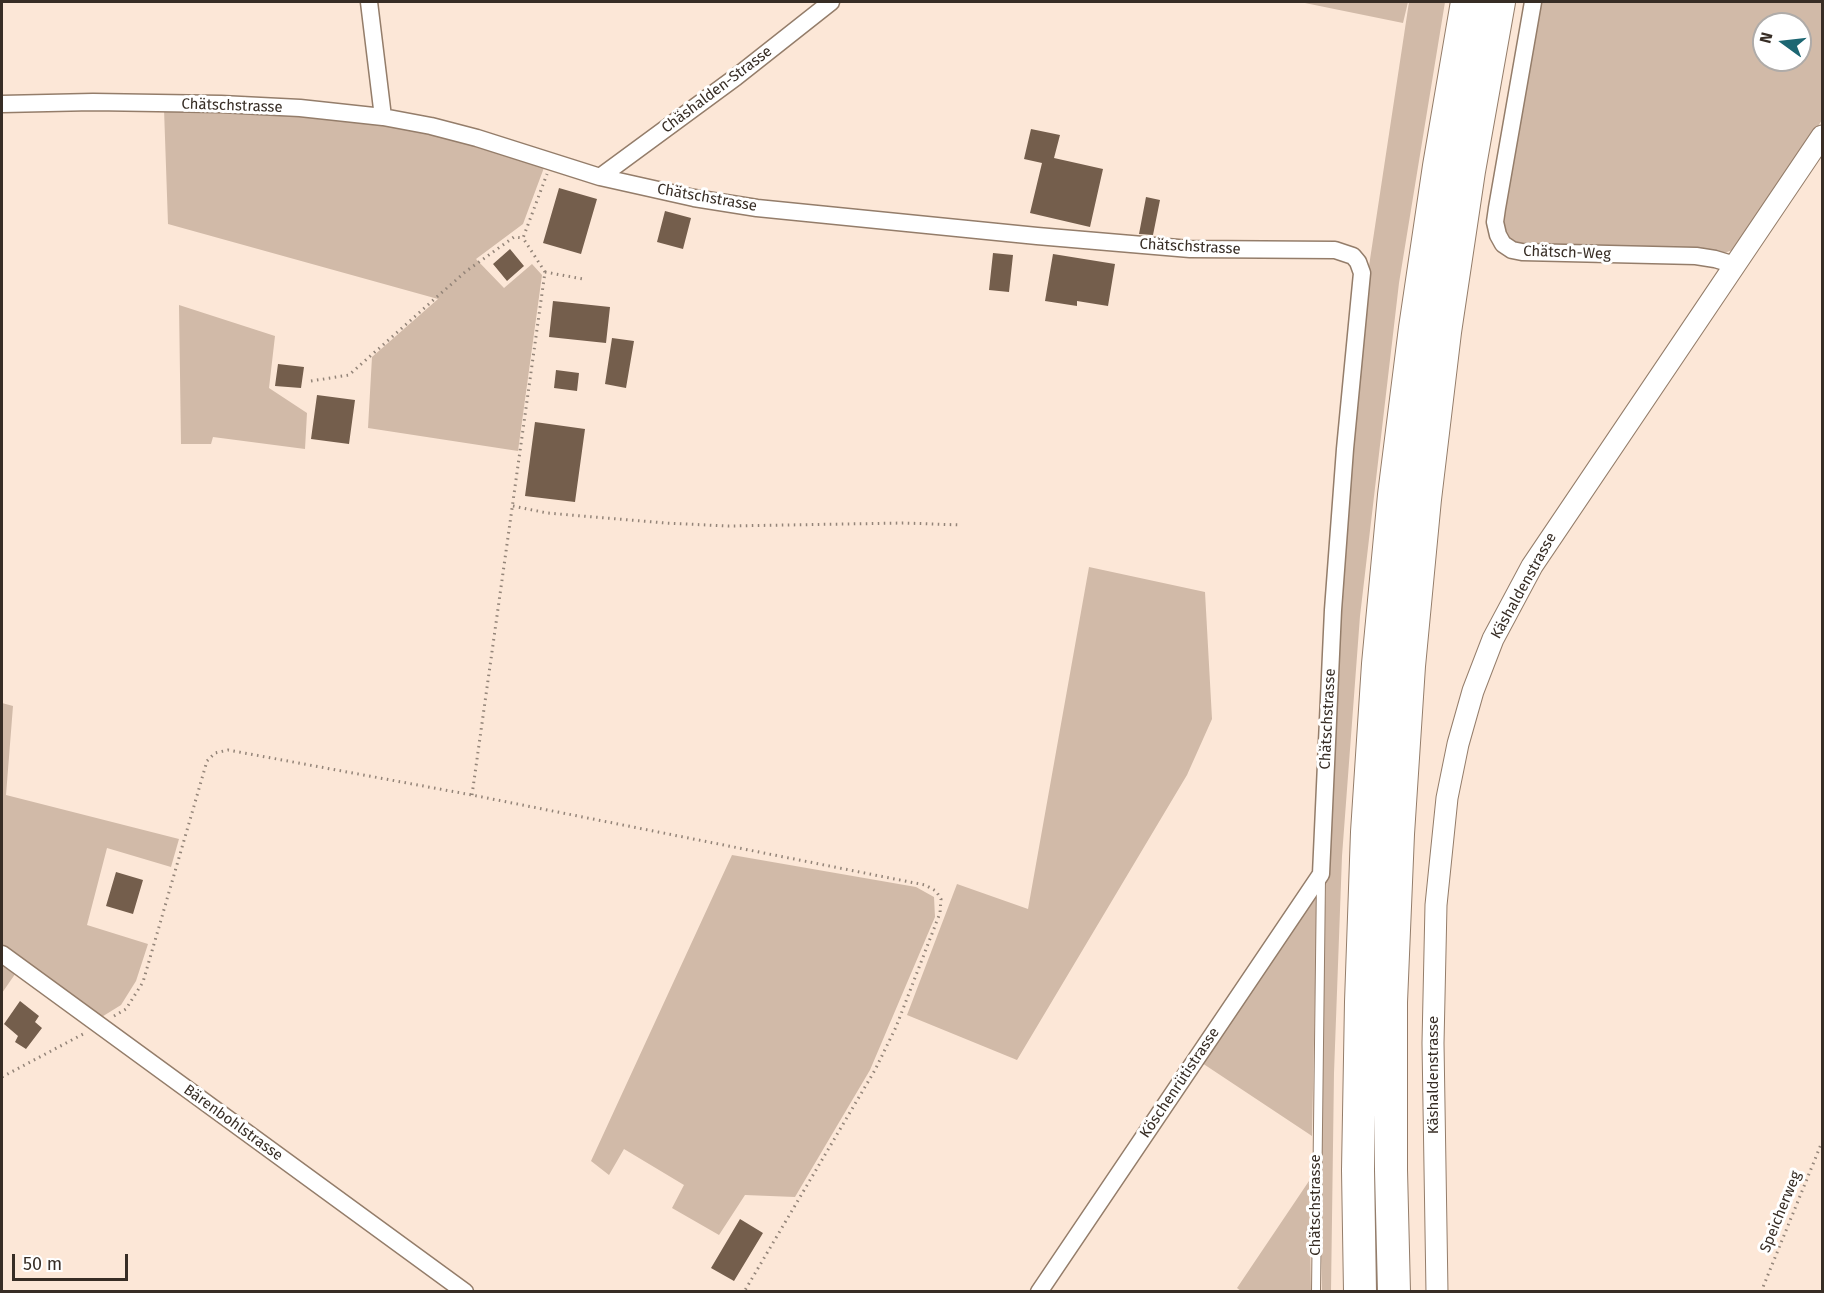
<!DOCTYPE html>
<meta charset="utf-8">
<style>
body{margin:0}
#map{position:relative;width:1824px;height:1293px;overflow:hidden;background:#fce7d7;font-family:"Fira Sans",sans-serif}
canvas{display:block}
.frame{position:absolute;inset:0;border:3px solid #372d25;pointer-events:none}
.north{position:absolute;left:1752px;top:12px;width:60px;height:60px;box-sizing:border-box;background:#fff;border:2px solid #afaba8;border-radius:50%;rotate:285deg;font-size:16px;font-weight:700;line-height:24px;text-align:center;color:#372d25}
.north::after{content:'';display:block;margin:auto;width:21px;height:27px;background:#1c6672;clip-path:polygon(50% 0,100% 100%,50% 72%,0 100%)}
.scale{position:absolute;left:12px;top:1254px;width:116px;height:27px;box-sizing:border-box;border:3px solid #372d25;border-top:0;padding-left:8px;font-size:18px;line-height:21px;white-space:nowrap;color:#372d25;-webkit-text-stroke:4px #fff;paint-order:stroke}
</style>
<div id="map">
<canvas width="1824" height="1293"></canvas>
<div class="frame"></div>
<div class="north">N</div>
<div class="scale">50 m</div>
</div>
<script>
const g = document.querySelector('canvas').getContext('2d');
g.lineJoin = 'round';
function paint(path, color) { g.fillStyle = color; g.fill(path, 'evenodd'); }
const poly = rows => new Path2D(rows.map(r => 'M' + r).join(''));
function trace(path, color, width, dash) { g.strokeStyle = color; g.lineWidth = width; g.lineCap = dash ? 'butt' : 'round'; g.setLineDash(dash || []); g.stroke(path); }
function drawText(font, color, halo, rows, align = 'center') {
  g.font = font + ' "Fira Sans",sans-serif'; g.lineWidth = 6; g.setLineDash([]); g.textBaseline = 'middle'; g.strokeStyle = halo; g.fillStyle = color; for (const [text, x, y, turn = 0] of rows) {
    g.save(); g.translate(x, y); g.rotate((+turn || 0) * Math.PI / 180); g.textAlign = isNaN(turn) ? turn : align; if (halo) g.strokeText(text, 0, 0); g.fillText(text, 0, 0); g.restore();
  }
}
const green = poly([
 [1300,2,1408,2,1403,23],
 [1409,2,1445,2,1399,283,1360,616,1342,856,1334,1073,1331,1291,1322,1292,1320,1183,1323,958,1335,652,1348,485,1369,266],
 [1540,2,1822,2,1822,120,1739,248,1718,255,1522,249,1507,240,1498,222],
 [1764,24,1800,24,1800,60,1764,60],
 [164,109,300,113,434,131,545,165,523,224,476,259,504,288,532,264,542,275,518,451,368,428,372,357,438,299,168,224],
 [179,305,275,336,269,388,307,413,305,449,213,437,211,444,181,444],
 [1089,567,1205,592,1212,719,1187,775,1017,1060,907,1015,957,884,1028,909],
 [2,703,13,706,6,795,179,839,171,867,107,848,87,925,148,944,136,981,121,1005,100,1018,22,964,2,993],
 [732,855,916,887,934,897,935,917,870,1070,795,1197,745,1195,719,1235,672,1208,684,1185,624,1149,609,1175,591,1161],
 [1317,895,1312,1136,1199,1061],
 [1309,1181,1311,1291,1241,1291,1237,1288]
]);
const building = poly([
 [1031,129,1060,135,1054,158,1103,169,1090,227,1030,213,1042,163,1024,159],
 [559,188,597,199,581,254,543,243],
 [1146,197,1160,200,1153,235,1139,234],
 [665,211,691,218,683,249,657,242],
 [510,249,524,266,507,281,493,264],
 [993,253,1013,255,1009,292,989,290],
 [1053,254,1115,264,1108,306,1077,301,1077,306,1045,301],
 [553,301,610,307,606,343,549,337],
 [612,338,634,341,626,388,605,384],
 [278,364,304,367,301,388,275,386],
 [556,370,579,373,577,391,554,388],
 [317,395,355,400,349,444,311,439],
 [535,422,585,429,575,502,525,496],
 [116,872,143,880,133,914,106,906],
 [20,1001,39,1016,35,1022,42,1028,26,1049,15,1042,18,1036,4,1024],
 [740,1219,763,1233,734,1281,711,1268]
]);
const path = poly([
 [545,272,583,279],
 [311,381,349,375,465,272,514,237,523,238],
 [513,506,547,513,665,523,728,526,904,523,961,525],
 [472,795,545,272,523,238,547,174],
 [114,1016,126,1009,143,982,207,761,215,753,228,750,472,795,925,885,936,891,941,899,940,913,896,1027,875,1070,744,1292],
 [2,1077,85,1033],
 [1761,1292,1822,1142]
]);
const service = poly([
 [1316,1292,1321,878]
]);
const minor = poly([
 [369,2,383,117],
 [1533,2,1497,208,1495,222,1498,235,1503,244,1512,250,1522,252,1696,256,1715,259,1735,265],
 [2,104,93,102,221,104,300,108,383,117,431,126,477,138,600,177,694,198,757,208,1037,236,1190,249,1335,250,1353,256,1358,262,1362,273,1345,449,1333,610,1321,874,1039,1292],
 [600,177,736,77,831,2],
 [2,954,465,1292]
]);
const tertiary = poly([
 [1437,1292,1433,1043,1436,905,1447,798,1458,744,1473,691,1493,639,1532,566,1822,136]
]);
const motorway = poly([
 [1360,1292,1358,1170,1361,1002,1367,832,1378,664,1394,495,1415,328,1439,166,1467,2],
 [1394,1292,1391,1170,1391,1002,1398,834,1409,666,1425,499,1445,332,1469,171,1499,2]
]);
const streetNames = [
 ["Chäshalden-Strasse",717,90,-37],
 ["Chätschstrasse",232,106,2],
 ["Chätschstrasse",707,198,10],
 ["Chätschstrasse",1190,247,3],
 ["Chätsch-Weg",1567,253,2],
 ["Käshaldenstrasse",1524,586,-61],
 ["Chätschstrasse",1328,719,-87],
 ["Käshaldenstrasse",1434,1075,-90],
 ["Köschenrütistrasse",1180,1083,-56],
 ["Bärenbohlstrasse",233,1123,36],
 ["Chätschstrasse",1316,1205,-90],
 ["Speicherweg",1781,1212,-68]
];
paint(green, '#d1baa8');
paint(building, '#745e4c');
trace(service, '#947d6a', 10);
trace(minor, '#947d6a', 19);
trace(tertiary, '#947d6a', 23);
trace(motorway, '#947d6a', 34);
trace(path, '#938478', 3, [1.5, 4.5]);
trace(service, '#fff', 8);
trace(minor, '#fff', 16);
trace(tertiary, '#fff', 21);
trace(motorway, '#fff', 32);
drawText('15px', '#372d25', '#fff', streetNames);
</script>
